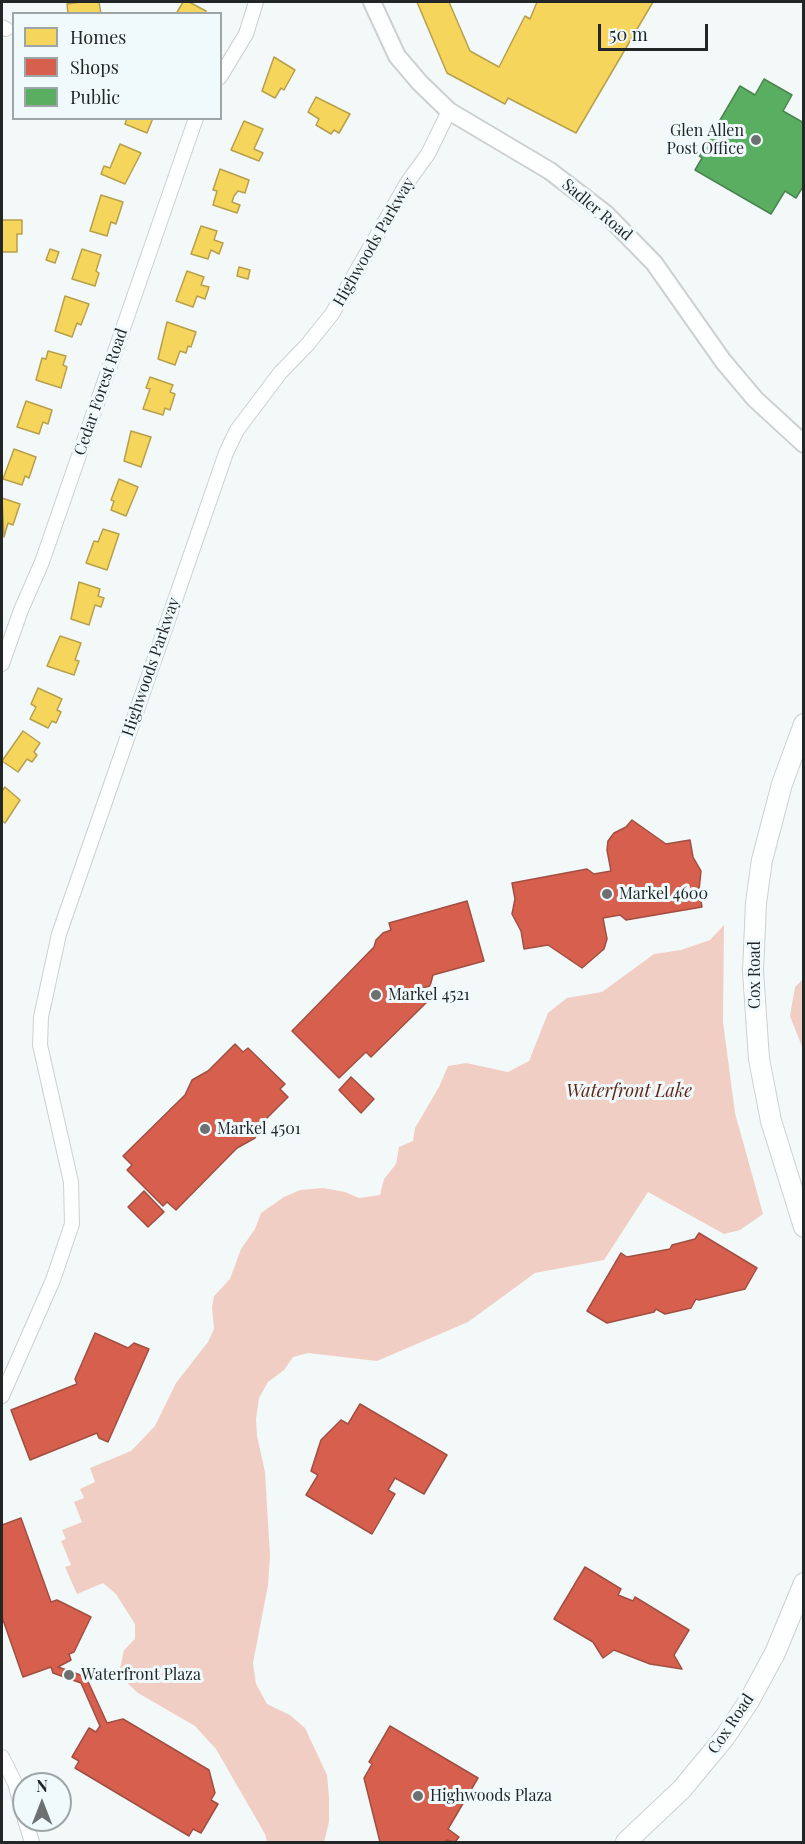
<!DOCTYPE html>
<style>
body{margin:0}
#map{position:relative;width:805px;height:1844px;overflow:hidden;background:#f3f8f8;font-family:"Playfair Display",serif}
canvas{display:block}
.frame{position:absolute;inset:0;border:3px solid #232627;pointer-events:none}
.legend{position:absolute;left:12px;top:12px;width:210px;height:108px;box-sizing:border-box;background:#f0f9fb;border:2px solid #9ea5a6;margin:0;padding:8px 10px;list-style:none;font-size:18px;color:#232627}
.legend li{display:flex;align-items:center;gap:12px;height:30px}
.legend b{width:30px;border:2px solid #9ea5a6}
.north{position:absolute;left:12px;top:1772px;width:60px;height:60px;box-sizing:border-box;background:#f0f9fb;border:2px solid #9ea5a6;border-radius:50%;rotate:0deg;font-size:16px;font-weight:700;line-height:24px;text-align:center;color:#232627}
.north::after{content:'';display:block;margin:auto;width:21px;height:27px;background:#6c7070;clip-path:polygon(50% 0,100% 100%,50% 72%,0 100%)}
.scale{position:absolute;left:598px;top:24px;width:110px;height:27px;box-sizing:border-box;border:3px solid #232627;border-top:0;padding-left:8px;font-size:18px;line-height:21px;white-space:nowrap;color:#232627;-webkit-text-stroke:4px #f0f9fb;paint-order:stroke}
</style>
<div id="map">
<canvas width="805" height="1844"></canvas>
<div class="frame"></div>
<ul class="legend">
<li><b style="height:16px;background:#f6d55c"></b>Homes</li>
<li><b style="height:16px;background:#d6604d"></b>Shops</li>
<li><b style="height:16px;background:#5aae61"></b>Public</li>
</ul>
<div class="north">N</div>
<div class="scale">50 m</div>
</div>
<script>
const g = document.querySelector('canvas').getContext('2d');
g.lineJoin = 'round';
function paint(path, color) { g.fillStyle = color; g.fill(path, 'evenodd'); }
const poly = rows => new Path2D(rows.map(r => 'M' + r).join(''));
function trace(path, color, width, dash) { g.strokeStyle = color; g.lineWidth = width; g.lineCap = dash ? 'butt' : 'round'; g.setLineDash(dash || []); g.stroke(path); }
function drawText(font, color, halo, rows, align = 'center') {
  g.font = font + ' "Playfair Display",serif'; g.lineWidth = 6; g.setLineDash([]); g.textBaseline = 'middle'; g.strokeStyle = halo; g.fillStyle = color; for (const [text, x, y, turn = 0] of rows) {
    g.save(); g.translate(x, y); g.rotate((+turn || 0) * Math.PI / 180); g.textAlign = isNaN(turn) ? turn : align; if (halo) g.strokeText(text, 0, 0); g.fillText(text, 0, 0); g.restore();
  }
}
const water = poly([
 [724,925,723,1022,735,1113,763,1214,740,1230,724,1234,648,1192,604,1260,535,1273,468,1322,377,1361,308,1353,293,1357,284,1370,268,1382,259,1398,256,1419,257,1436,265,1472,270,1556,268,1585,253,1663,256,1684,267,1704,290,1715,305,1728,327,1775,329,1797,329,1822,324,1842,267,1842,265,1834,216,1749,195,1726,138,1693,125,1681,120,1669,124,1650,135,1639,135,1624,116,1594,103,1583,77,1594,65,1567,71,1565,61,1541,66,1539,62,1530,82,1522,74,1502,84,1498,80,1489,95,1482,90,1468,131,1451,155,1426,176,1383,208,1342,214,1329,212,1307,214,1296,230,1279,241,1249,255,1229,261,1213,284,1197,300,1190,323,1188,345,1192,359,1198,380,1195,384,1179,396,1164,399,1147,413,1141,415,1128,439,1087,448,1066,466,1063,508,1072,529,1061,548,1013,567,998,602,992,654,954,681,950,710,940],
 [803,979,803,1049,790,1016,795,987]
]);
const homes = poly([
 [81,2,99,2,101,14,68,14,67,4,81,2],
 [183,2,189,2,206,11,205,14,176,14,183,2],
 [417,2,449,2,470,51,499,67,525,16,530,19,537,2,653,2,576,133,508,98,505,104,447,73,417,2],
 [274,57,295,70,284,90,281,88,275,98,262,91,274,57],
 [316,97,350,114,339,133,334,130,331,134,316,125,319,119,308,112,316,97],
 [127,118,153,118,147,133,125,124,127,118],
 [244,121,263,129,254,149,263,153,259,161,231,150,244,121],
 [120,144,141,153,125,184,101,174,104,166,110,168,120,144],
 [220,169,249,180,245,193,238,191,234,196,232,202,240,205,237,213,213,205,217,191,213,190,220,169],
 [101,195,123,202,116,224,111,222,107,236,90,231,101,195],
 [2,220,22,220,22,234,17,234,17,252,2,252,2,220],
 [201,226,217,231,214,240,223,243,219,254,211,250,208,259,191,254,201,226],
 [50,249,59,252,55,263,46,260,50,249],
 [82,249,101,255,96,271,99,273,95,286,72,279,82,249],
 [239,267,250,270,248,279,237,276,239,267],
 [187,271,204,277,201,285,209,287,205,299,197,296,193,307,176,301,187,271],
 [65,296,89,304,81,325,77,323,72,337,55,331,65,296],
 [167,322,196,332,191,347,188,346,186,353,180,351,175,365,158,359,167,322],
 [48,351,66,356,63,365,67,367,61,388,36,380,42,358,46,359,48,351],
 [150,377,173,385,170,392,175,394,170,410,165,408,163,415,143,409,150,389,146,388,150,377],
 [26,401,52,410,48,424,43,422,39,434,17,427,26,401],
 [131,431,151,437,141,467,124,461,131,431],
 [14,449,36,457,29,478,25,476,22,485,3,479,14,449],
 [119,479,138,487,126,516,111,510,114,501,111,500,119,479],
 [2,498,20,504,13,525,8,523,4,537,2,498],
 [103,529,119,534,107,570,86,563,94,541,98,542,103,529],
 [79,582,100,589,98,596,104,598,101,607,95,605,89,625,71,619,79,582],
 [60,636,81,643,75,660,79,661,74,675,47,666,60,636],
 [38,688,62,699,57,710,61,712,56,723,52,721,48,728,30,719,36,707,31,704,38,688],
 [23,731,40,743,34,752,37,755,32,762,27,759,18,772,2,761,23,731],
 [5,787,20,800,5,823,2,821,2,791,5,787]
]);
const shops = poly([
 [632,820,666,844,690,840,693,857,701,871,699,890,702,907,626,920,620,915,603,918,607,939,604,949,582,968,548,945,524,949,521,931,512,914,515,899,512,883,587,869,594,874,611,871,607,850,608,841,614,833,626,827,632,820],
 [467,901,484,961,433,975,430,986,418,989,429,1000,371,1057,366,1052,339,1078,292,1031,374,947,376,940,383,933,391,930,389,923,467,901],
 [235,1044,243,1052,248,1048,285,1084,280,1089,288,1097,261,1124,255,1138,237,1148,176,1210,167,1202,163,1206,127,1170,132,1165,123,1156,185,1095,192,1080,208,1071,235,1044],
 [351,1077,374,1099,361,1113,339,1090,351,1077],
 [144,1191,164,1212,148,1227,128,1207,144,1191],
 [699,1233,757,1268,745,1289,699,1300,696,1299,691,1308,665,1314,656,1309,654,1312,607,1323,587,1311,621,1253,627,1257,670,1249,672,1245,695,1239,699,1233],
 [95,1333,128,1348,134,1343,149,1349,108,1442,99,1438,97,1433,30,1460,11,1410,77,1384,75,1379,95,1333],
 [360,1404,447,1455,424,1494,395,1478,388,1490,395,1494,372,1534,306,1495,318,1475,311,1471,321,1440,341,1420,348,1424,360,1404],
 [21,1518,51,1602,57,1600,91,1617,74,1652,69,1654,71,1660,58,1667,86,1677,107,1723,123,1719,209,1770,215,1793,211,1800,218,1804,201,1833,193,1829,189,1836,75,1768,79,1761,72,1757,89,1728,96,1732,100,1726,81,1683,53,1673,51,1667,23,1677,2,1617,2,1525,21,1518],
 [585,1567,621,1589,618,1595,633,1601,635,1597,689,1630,674,1655,682,1669,650,1664,614,1650,603,1658,593,1642,554,1619,585,1567],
 [390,1726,478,1778,448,1829,459,1837,455,1842,447,1840,444,1842,380,1842,364,1778,372,1764,369,1762,390,1726]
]);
const public = poly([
 [764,79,792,95,783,111,804,123,804,185,796,198,785,191,771,214,695,170,702,158,699,156,740,86,755,95,764,79]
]);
const minor = poly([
 [2,27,6,29],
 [220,77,246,34,256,2],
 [2,664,21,610,42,562,196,118],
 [2,1396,53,1280,72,1224,71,1182,40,1045,41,1017,59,934,130,730,226,453,237,430,280,373,307,345,332,314,407,183,428,154,449,111],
 [2,1757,15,1783,24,1816],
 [25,1820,32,1842]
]);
const tertiary = poly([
 [372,2,397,56,420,83,449,111,550,171,606,214,654,263,723,361,755,399,804,444]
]);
const secondary = poly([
 [804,724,782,784,762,860,756,903,753,971,759,1059,771,1121,804,1227],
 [626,1842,682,1789,725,1737,749,1701,775,1653,804,1583]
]);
const markers = [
 [756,140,6,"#6c7070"],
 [607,894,6,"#6c7070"],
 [376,995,6,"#6c7070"],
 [205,1129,6,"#6c7070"],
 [69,1675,6,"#6c7070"],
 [418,1796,6,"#6c7070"]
];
const poiNames = [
 ["Glen Allen",744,131,"right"],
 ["Post Office",744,149,"right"],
 ["Markel 4600",619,894],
 ["Markel 4521",388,995],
 ["Markel 4501",217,1129],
 ["Waterfront Plaza",81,1675],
 ["Highwoods Plaza",430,1796]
];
const streetNames = [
 ["Sadler Road",597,210,40],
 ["Highwoods Parkway",374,242,-60],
 ["Cedar Forest Road",101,392,-71],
 ["Highwoods Parkway",151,667,-71],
 ["Cox Road",755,975,-90],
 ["Cox Road",731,1724,-56]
];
const waterNames = [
 ["Waterfront Lake",629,1091]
];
paint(water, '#f1cec4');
paint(homes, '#f6d55c');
trace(homes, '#b7a04c', 1.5);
paint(shops, '#d6604d');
trace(shops, '#a04f42', 1.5);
paint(public, '#5aae61');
trace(public, '#4a8550', 1.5);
trace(minor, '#cdd0d1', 16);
trace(tertiary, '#cdd0d1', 20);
trace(secondary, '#cdd0d1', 22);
trace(minor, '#fdfefe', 14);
trace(tertiary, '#fdfefe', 16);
trace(secondary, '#fdfefe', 20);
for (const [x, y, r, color] of markers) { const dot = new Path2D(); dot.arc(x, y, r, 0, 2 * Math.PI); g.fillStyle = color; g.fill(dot); trace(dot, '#f0f9fb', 2); }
drawText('16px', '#232627', '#f0f9fb', poiNames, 'left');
drawText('16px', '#232627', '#f0f9fb', streetNames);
drawText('italic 18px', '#632615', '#f0f9fb', waterNames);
</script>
